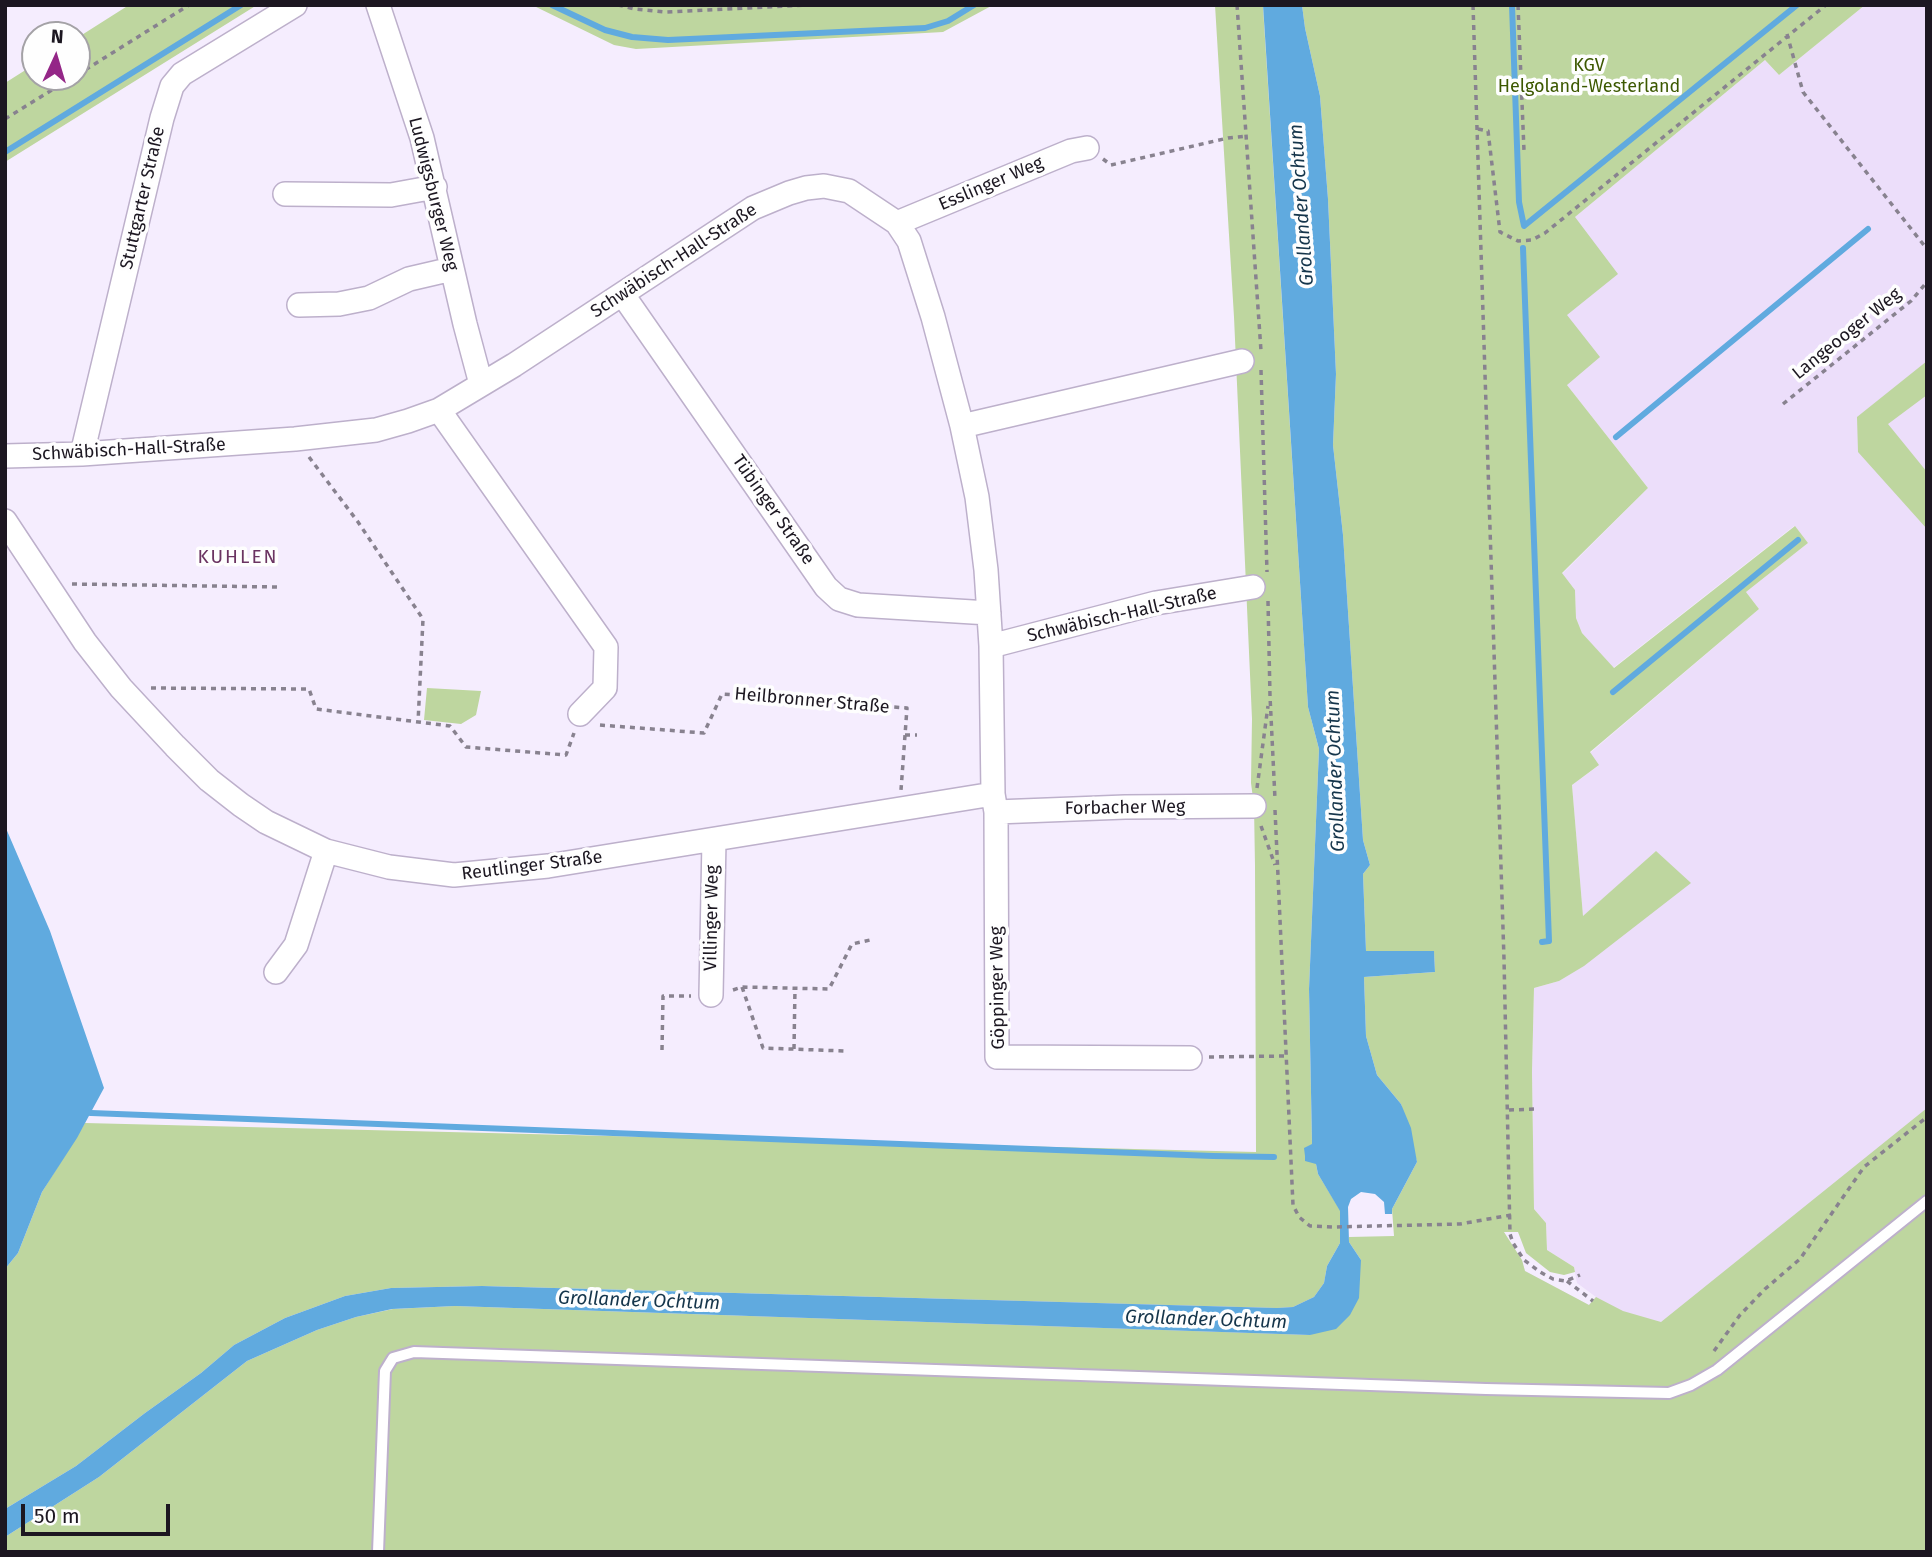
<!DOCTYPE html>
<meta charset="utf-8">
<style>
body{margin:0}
#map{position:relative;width:1932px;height:1557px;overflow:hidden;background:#f5edfe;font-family:"Fira Sans",sans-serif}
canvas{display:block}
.frame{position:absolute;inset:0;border:7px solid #1c1721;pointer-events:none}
.north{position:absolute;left:21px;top:21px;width:70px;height:70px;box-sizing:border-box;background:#fefefe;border:2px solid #a4a2a6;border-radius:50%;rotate:4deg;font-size:19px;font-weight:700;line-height:28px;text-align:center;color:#1c1721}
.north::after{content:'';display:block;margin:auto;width:24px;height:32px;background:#942687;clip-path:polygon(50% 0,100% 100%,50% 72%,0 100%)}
.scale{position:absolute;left:21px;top:1504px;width:149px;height:32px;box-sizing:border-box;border:4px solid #1c1721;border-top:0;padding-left:9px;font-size:21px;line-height:24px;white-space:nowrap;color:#1c1721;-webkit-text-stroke:5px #fefefe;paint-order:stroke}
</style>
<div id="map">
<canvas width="1932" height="1557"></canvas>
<div class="frame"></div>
<div class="north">N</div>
<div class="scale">50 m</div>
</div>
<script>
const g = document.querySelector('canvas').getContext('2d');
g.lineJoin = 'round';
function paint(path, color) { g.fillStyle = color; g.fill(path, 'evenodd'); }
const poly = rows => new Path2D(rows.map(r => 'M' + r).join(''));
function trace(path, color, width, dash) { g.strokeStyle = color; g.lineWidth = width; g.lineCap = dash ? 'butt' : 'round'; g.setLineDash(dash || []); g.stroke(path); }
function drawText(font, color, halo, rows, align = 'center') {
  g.font = font + ' "Fira Sans",sans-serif'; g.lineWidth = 7; g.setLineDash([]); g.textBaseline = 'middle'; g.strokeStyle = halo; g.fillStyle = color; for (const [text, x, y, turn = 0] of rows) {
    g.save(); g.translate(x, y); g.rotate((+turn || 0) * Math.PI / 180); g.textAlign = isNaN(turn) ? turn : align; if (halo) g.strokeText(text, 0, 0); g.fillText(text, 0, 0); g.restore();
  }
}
const built = poly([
 [1865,5,1927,5,1927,1552,364,1552,371,1343,1522,1260,1525,1271,1589,1305,1596,1297,1577,1283,1574,1267,1547,1250,1546,1223,1534,1209,1532,1072,1534,988,1559,981,1656,851,1583,917,1572,785,1598,766,1590,753,1759,609,1746,592,1808,543,1794,526,1613,668,1582,633,1576,618,1575,590,1562,574,1648,488,1567,385,1567,315,1575,217,1765,60,1779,75]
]);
const green = poly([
 [129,5,257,5,5,162,5,83,35,64,35,77,77,77,77,38],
 [532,5,993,5,943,32,636,49,614,45],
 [1215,5,1263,5,1264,23,1308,707,1319,749,1309,989,1312,1144,1318,1174,1340,1210,1340,1243,1327,1266,1324,1283,1314,1297,1293,1307,1277,1308,482,1286,391,1288,345,1296,285,1318,234,1345,201,1373,145,1413,76,1466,5,1509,5,1269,18,1253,42,1192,85,1123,1256,1152,1255,866,1254,806,1251,783,1252,719,1234,317],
 [1302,5,1865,5,1779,75,1765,60,1575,217,1618,274,1567,315,1600,357,1567,385,1648,488,1562,573,1575,590,1576,618,1582,633,1614,668,1795,526,1808,543,1746,592,1759,609,1590,752,1599,765,1572,785,1583,916,1656,851,1691,883,1584,966,1559,981,1534,988,1532,1072,1534,1209,1546,1223,1547,1250,1574,1267,1575,1272,1564,1275,1550,1272,1526,1253,1518,1232,1504,1232,1522,1260,1525,1271,1589,1305,1596,1297,1623,1311,1661,1322,1927,1108,1927,1552,5,1552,5,1537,99,1477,247,1361,317,1330,356,1317,393,1309,455,1306,1310,1335,1361,1260,1349,1242,1349,1237,1394,1236,1392,1209,1417,1162,1401,1104,1377,1075,1366,1036,1364,977,1435,972,1434,952,1366,951,1363,874,1370,865,1363,840,1343,535,1333,445,1336,374,1328,199,1320,96,1305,28],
 [1927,361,1927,395,1888,424,1927,472,1927,529,1858,452,1857,417],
 [427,688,481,691,476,715,461,724,424,720]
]);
const water = poly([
 [1263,5,1302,5,1305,28,1320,96,1328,199,1336,374,1333,445,1343,535,1363,840,1370,865,1363,874,1366,951,1434,951,1435,972,1364,977,1366,1036,1377,1075,1401,1104,1411,1128,1417,1162,1392,1209,1392,1214,1385,1214,1384,1202,1375,1194,1361,1192,1351,1199,1348,1207,1349,1242,1361,1260,1359,1298,1350,1315,1336,1329,1310,1335,455,1306,392,1309,356,1317,317,1330,247,1361,99,1477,5,1537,5,1509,76,1466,145,1413,201,1373,234,1345,285,1318,345,1296,391,1288,482,1286,1277,1308,1293,1307,1314,1297,1324,1283,1327,1266,1340,1243,1340,1211,1318,1174,1316,1164,1305,1161,1305,1156,1304,1148,1312,1144,1309,989,1319,749,1308,707],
 [5,826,50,931,104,1088,77,1138,42,1192,18,1253,5,1269]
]);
const stream = poly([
 [552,5,605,30,632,37,668,40,925,28,948,21,974,5],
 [1512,5,1519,202,1524,226,1797,5],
 [5,152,241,5],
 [1523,248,1549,941,1542,942],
 [1616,437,1868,229],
 [1613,692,1798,540],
 [91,1113,1213,1156,1274,1157]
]);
const path = poly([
 [618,5,635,9,666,12,806,5],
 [1237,5,1261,351],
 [1473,5,1504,959,1510,1234,1513,1243,1524,1260,1540,1272,1553,1279,1566,1281,1580,1275],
 [1518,5,1524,151],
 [1787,34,1803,92,1927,249],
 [77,75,189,5],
 [5,119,73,77],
 [1478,129,1488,131,1500,232,1518,241,1532,240,1545,233,1826,5],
 [1103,159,1111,165,1228,138,1247,136],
 [1261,370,1267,572],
 [1783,404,1911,301,1927,282],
 [309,457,358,522,423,619,418,723],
 [72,584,277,587],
 [1268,601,1270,696,1275,799],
 [151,688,309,689,316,709,450,726,466,747,566,755,574,733],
 [600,725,704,733,722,694,907,708,901,790],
 [905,735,917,735],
 [1257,788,1268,706],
 [1275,810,1293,1205,1299,1217,1310,1226,1334,1227,1460,1224,1511,1215],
 [1261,826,1275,865],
 [742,987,763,1048,845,1051],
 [733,990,742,987,829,989,852,944,870,940],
 [794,1049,795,988],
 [662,1050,663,996,691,996],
 [1209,1057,1288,1056],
 [1509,1110,1537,1109],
 [1567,1281,1593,1301],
 [1714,1351,1740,1315,1765,1289,1800,1259,1864,1167,1927,1117]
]);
const lane = poly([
 [378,1552,385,1371,393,1358,414,1352,1486,1389,1669,1393,1691,1385,1717,1370,1927,1201]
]);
const street = poly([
 [378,5,422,138,465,324,481,384],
 [285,194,391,195,435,187],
 [897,223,1071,151,1087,148],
 [623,295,826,587,839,599,858,605,989,613],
 [299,305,339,304,369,298,409,279,452,269],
 [439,410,606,647,605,688,580,714],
 [962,426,1242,361],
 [82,454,162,118,172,86,182,74,295,5],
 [5,456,82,454,295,439,376,430,408,421,439,410,514,365,753,208,789,193,806,188,824,186,849,191,897,223,909,241,933,317,962,426,977,497,986,570,991,646,993,794,996,812,997,1057,1190,1058],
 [5,521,85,642,121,688,175,746,209,780,241,805,266,822,326,851,389,867,454,875,548,866,993,794],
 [991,646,1156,603,1253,587],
 [996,812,1125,807,1254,806],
 [276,972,296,945,326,851],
 [711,995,714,840]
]);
const parkNames = [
 ["KGV",1589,66],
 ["Helgoland-Westerland",1589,87]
];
const streetNames = [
 ["Esslinger Weg",991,184,-23],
 ["Ludwigsburger Weg",433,194,76],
 ["Stuttgarter Straße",143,198,-77],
 ["Schwäbisch-Hall-Straße",674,261,-33],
 ["Langeooger Weg",1847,334,-39],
 ["Schwäbisch-Hall-Straße",129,450,-3],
 ["Tübinger Straße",773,510,55],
 ["Schwäbisch-Hall-Straße",1122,615,-13],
 ["Heilbronner Straße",812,701,5],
 ["Forbacher Weg",1125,808,-1],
 ["Reutlinger Straße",532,866,-7],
 ["Villinger Weg",712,918,-89],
 ["Göppinger Weg",998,988,-91]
];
const waterNames = [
 ["Grollander Ochtum",1302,205,-94],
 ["Grollander Ochtum",1336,771,-92],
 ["Grollander Ochtum",639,1301,2],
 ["Grollander Ochtum",1206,1320,2]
];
const neighbourhoodNames = [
 ["KUHLEN",238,558]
];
paint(built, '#ecdefa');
paint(green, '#bed69f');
paint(water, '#60aadf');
trace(stream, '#60aadf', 6);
trace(lane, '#bdb0cb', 14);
trace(street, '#bdb0cb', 26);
trace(path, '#88828f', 3.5, [5, 5]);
trace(lane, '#fff', 10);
trace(street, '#fff', 23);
drawText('18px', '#3c5800', '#fefefe', parkNames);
drawText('18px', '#1c1721', '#fefefe', streetNames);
drawText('italic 19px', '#15354b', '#fefefe', waterNames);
g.letterSpacing = '2px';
drawText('19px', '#6b3462', '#fefefe', neighbourhoodNames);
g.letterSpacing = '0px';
</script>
